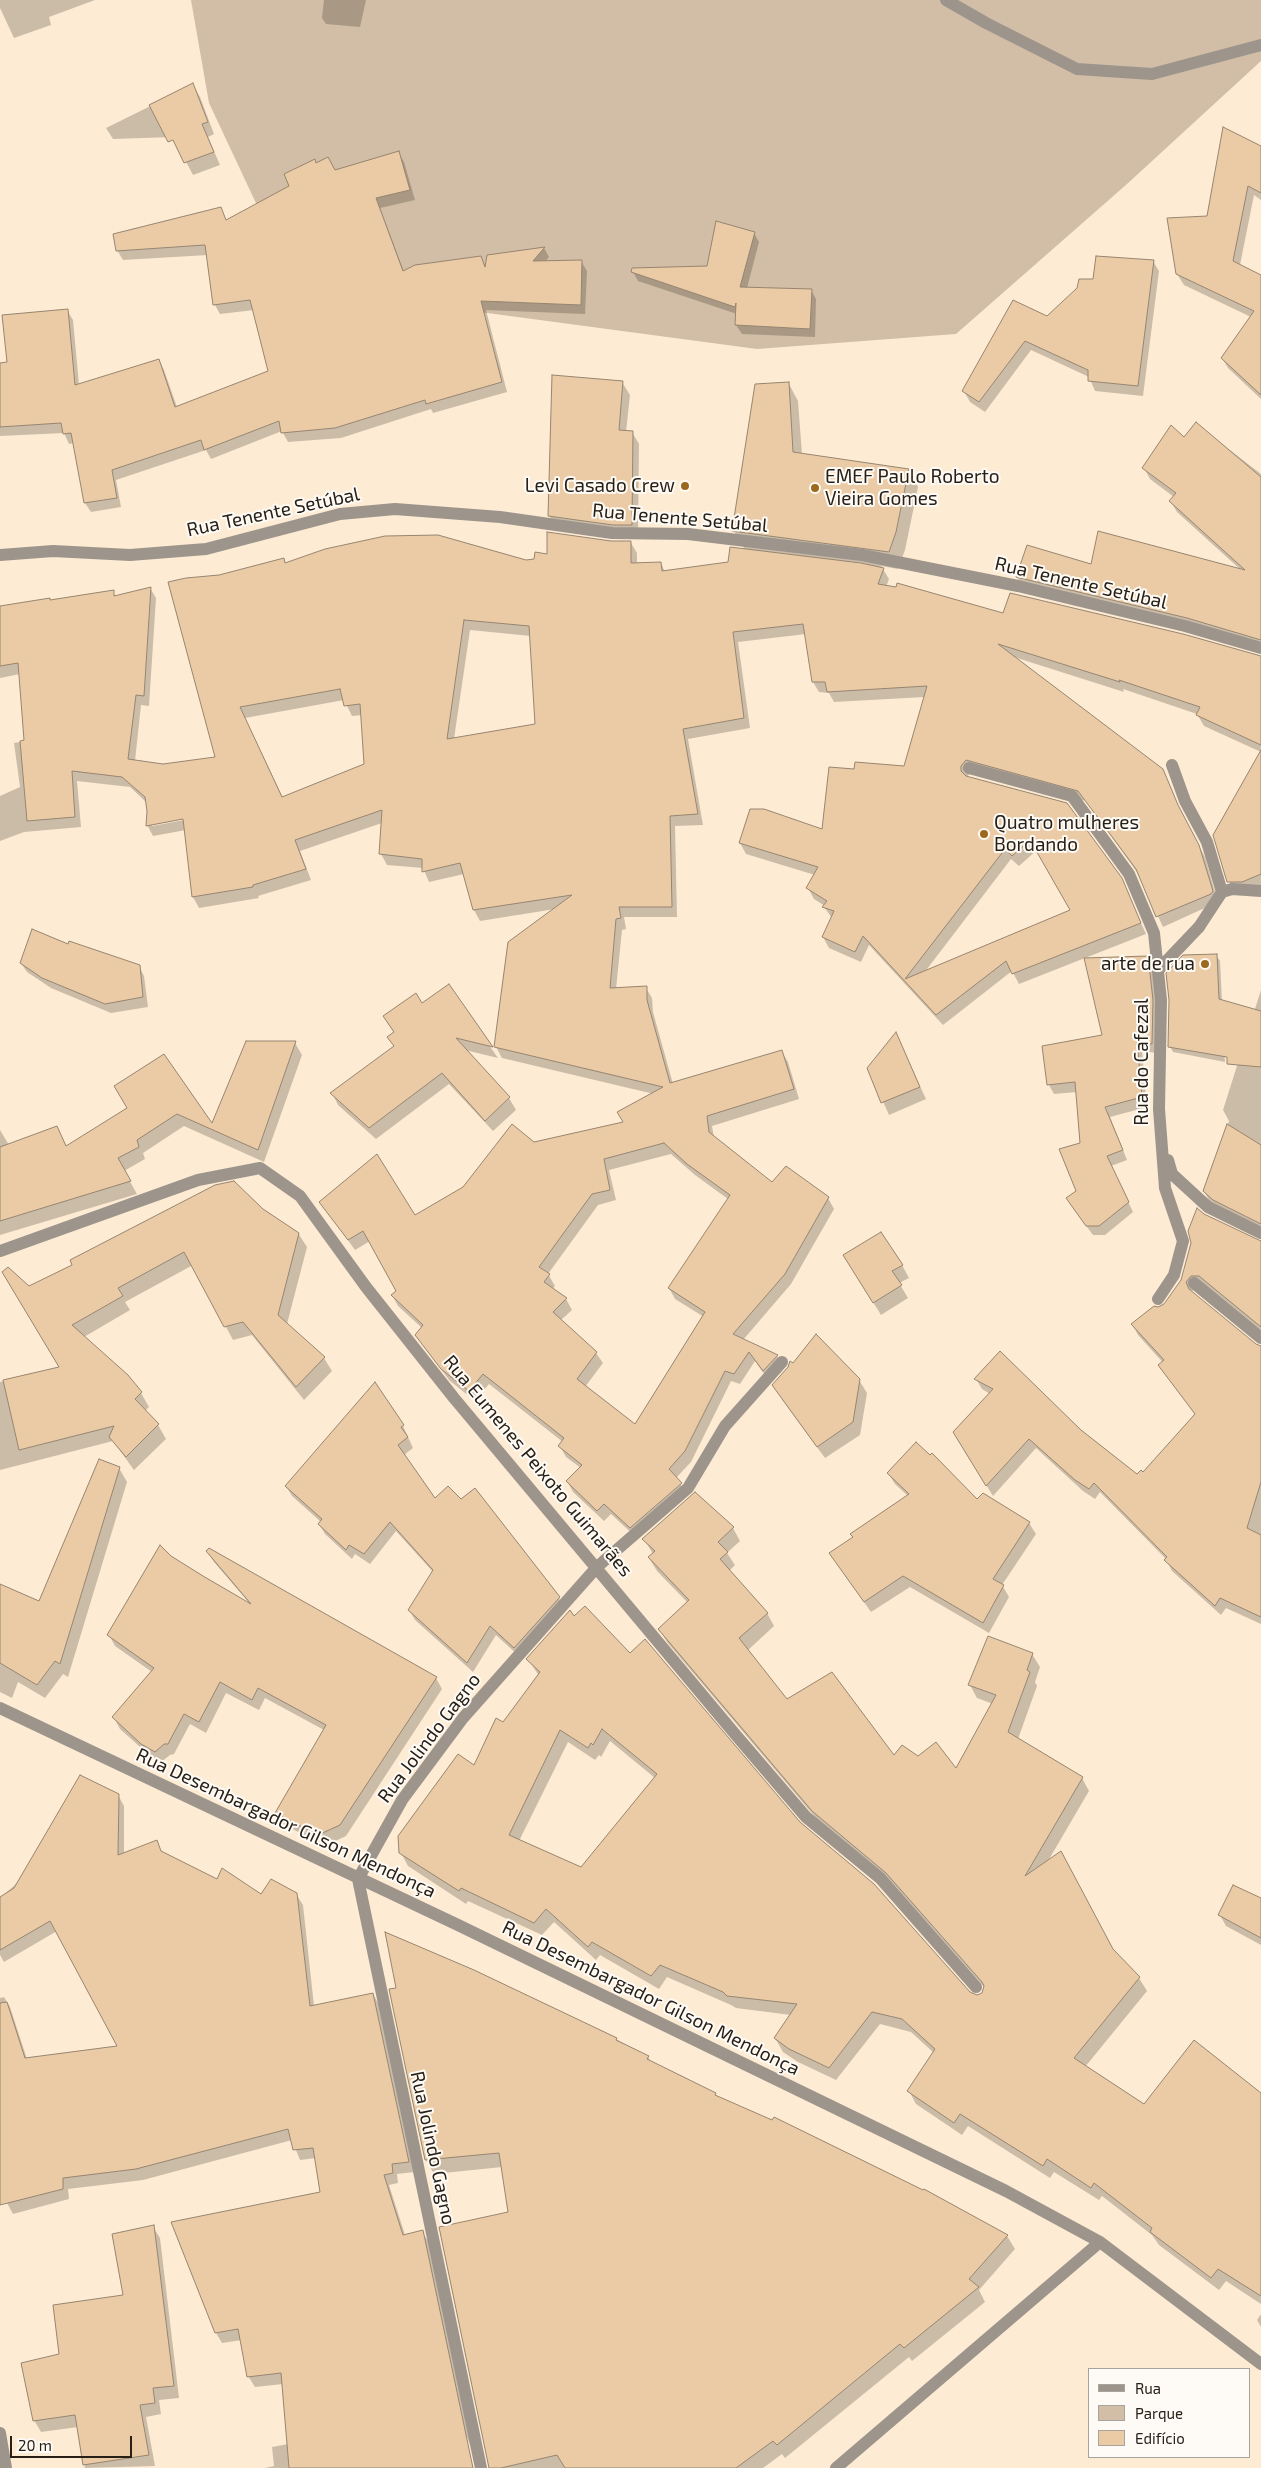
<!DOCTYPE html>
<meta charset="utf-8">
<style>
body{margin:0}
#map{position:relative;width:1261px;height:2468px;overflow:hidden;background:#feebd3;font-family:"Exo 2",sans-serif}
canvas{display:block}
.legend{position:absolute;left:1088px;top:2368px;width:162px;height:90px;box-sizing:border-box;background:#fefbf6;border:1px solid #a8a39d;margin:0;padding:6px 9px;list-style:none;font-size:15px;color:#272017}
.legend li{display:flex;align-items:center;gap:10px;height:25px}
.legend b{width:25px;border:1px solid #a8a39d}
.scale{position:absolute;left:10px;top:2436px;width:122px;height:22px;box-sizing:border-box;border:2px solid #272017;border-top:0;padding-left:6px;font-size:15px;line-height:18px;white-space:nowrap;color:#272017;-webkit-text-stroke:4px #fefbf6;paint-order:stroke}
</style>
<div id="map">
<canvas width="1261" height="2468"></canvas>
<ul class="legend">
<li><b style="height:6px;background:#9d958c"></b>Rua</li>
<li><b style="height:14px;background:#d2bea6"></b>Parque</li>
<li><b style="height:14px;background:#ebcba5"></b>Edifício</li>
</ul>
<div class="scale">20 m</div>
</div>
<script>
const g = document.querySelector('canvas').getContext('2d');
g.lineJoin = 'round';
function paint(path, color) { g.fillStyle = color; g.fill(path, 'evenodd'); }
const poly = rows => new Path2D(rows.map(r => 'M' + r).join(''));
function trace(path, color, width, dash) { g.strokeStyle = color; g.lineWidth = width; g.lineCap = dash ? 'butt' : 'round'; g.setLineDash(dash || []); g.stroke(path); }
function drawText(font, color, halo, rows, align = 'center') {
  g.font = font + ' "Exo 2",sans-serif'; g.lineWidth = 4; g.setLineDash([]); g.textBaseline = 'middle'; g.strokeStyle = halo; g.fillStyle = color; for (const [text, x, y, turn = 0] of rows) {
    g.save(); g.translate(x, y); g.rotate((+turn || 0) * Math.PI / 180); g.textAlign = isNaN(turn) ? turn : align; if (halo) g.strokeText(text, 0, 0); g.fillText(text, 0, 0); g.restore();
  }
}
const green = poly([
 [191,0,1261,0,1261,61,1127,184,956,334,757,349,435,306,278,250,209,103]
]);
const shadow = poly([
 [0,0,95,0,49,17,51,25,14,38,0,8],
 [324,0,366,0,360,27,326,24,322,18],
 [193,85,200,97,214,134,208,137,220,165,193,175,173,137,113,139,106,128],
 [1261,147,1261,200,1254,195,1240,265,1261,277,1261,399,1228,368,1222,358,1251,317,1184,285,1177,274,1208,218],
 [399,153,404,162,415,200,380,208,404,272,480,257,486,267,488,256,544,248,549,257,545,262,581,261,587,271,585,314,486,310,507,392,433,413,431,409,341,438,288,442,282,431,211,459,206,450,116,480,121,507,91,512,85,503,74,443,69,444,64,433,0,436,0,364,8,364,67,310,73,320,79,385,159,360,164,370,177,407,270,372,254,310,220,314,215,305,208,255,123,260,117,250,220,209,227,221,291,186,316,165,335,172],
 [754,233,759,242,747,288,811,290,816,299,815,337,742,334,736,325,737,314,638,281,633,272,708,267],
 [1153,261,1159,271,1143,396,1095,391,1089,377,1031,350,985,412,970,402,964,391,1047,317],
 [622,382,630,395,626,432,632,432,639,444,638,537,556,528,549,515],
 [789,384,798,401,802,454,908,470,918,487,905,550,898,569,881,566,889,579,886,587,1004,615,1261,656,1261,752,1204,726,1197,714,1123,689,1124,692,1014,657,1163,770,1183,817,1205,857,1218,902,1163,927,1139,875,1086,801,973,770,967,777,1121,879,1146,934,1019,984,1012,971,943,1025,869,945,861,962,829,948,823,937,832,918,824,907,825,906,814,899,808,888,815,875,746,854,740,843,823,831,855,770,905,767,925,697,834,702,829,693,819,692,813,682,806,634,738,642,750,728,688,739,703,825,675,826,677,917,624,917,626,929,622,930,616,989,646,988,652,998,653,1012,673,1084,782,1052,788,1062,799,1099,712,1126,714,1137,773,1184,786,1167,828,1198,834,1209,791,1284,743,1340,777,1356,783,1367,769,1381,755,1361,740,1384,731,1381,691,1462,676,1478,687,1494,637,1538,611,1514,604,1521,573,1492,567,1481,581,1468,566,1457,560,1446,563,1442,489,1384,475,1401,449,1380,416,1335,422,1328,398,1306,392,1295,398,1291,370,1241,355,1250,321,1203,415,1217,534,1144,624,1123,654,1094,502,1058,496,1047,555,909,480,921,474,910,464,874,429,882,423,868,387,865,381,854,382,823,300,851,311,880,258,896,259,898,199,908,193,897,186,830,153,836,147,825,148,811,146,802,130,787,77,781,81,827,24,832,0,841,0,796,20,787,14,743,26,741,20,674,0,678,0,607,113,592,116,597,150,588,156,598,149,706,141,705,135,761,163,766,217,758,219,576,284,560,286,564,526,561,611,542,631,543,637,553,637,564,661,563,665,572,729,563,745,550,734,531],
 [470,630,531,636,536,725,454,739],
 [344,700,352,716,362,715,365,765,283,798,245,718],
 [189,817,190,819,152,826,152,823],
 [1037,850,1072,911,924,973,1011,859,1019,866],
 [671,1154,695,1175,728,1199,669,1288,675,1299,704,1317,635,1426,585,1387,603,1363,596,1353,561,1320,572,1310,566,1299,552,1290,555,1286,548,1274,598,1205,616,1200,609,1170],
 [1196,424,1261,474,1261,648,1023,588,1017,577,1092,566,1241,570,1177,512,1171,502,1174,497,1150,479,1144,468,1184,439],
 [1261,753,1261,892,1235,892,1229,881],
 [68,946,139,966,144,976,148,1007,111,1013,51,988,27,972,21,963],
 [1216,955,1220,961,1225,1062,1173,1052,1170,1046],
 [1148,958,1153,967,1158,1011,1157,1053,1142,1051,1147,1107,1110,1117,1127,1160,1111,1166,1133,1212,1105,1235,1093,1235,1073,1208,1077,1191,1081,1144,1077,1092,1054,1094,1049,1085,1103,1036],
 [448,986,498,1058,465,1050,509,1098,516,1110,493,1131,449,1084,376,1139,338,1105,332,1093,395,1047,388,1037,394,1033,384,1017,422,1005],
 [1261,990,1261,1231,1210,1202,1204,1191,1229,1121,1223,1110],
 [896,1034,926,1099,889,1115,868,1068],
 [295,1043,302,1055,264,1162,184,1126,143,1153,145,1159,124,1171,137,1194,0,1235,0,1130,9,1145,57,1127,67,1147,129,1109,115,1087,212,1125],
 [263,1210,298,1233,307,1247,287,1324,324,1358,332,1371,304,1400,252,1335,233,1340,193,1265,125,1302,130,1310,84,1337,127,1376,141,1393,149,1407,145,1411,158,1425,166,1439,134,1470,113,1441,0,1470,0,1382,60,1368,29,1287],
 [1204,1215,1261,1241,1261,1332,1193,1289,1192,1294,1255,1345,1261,1347,1261,1377,1186,1388,1138,1335,1132,1324,1165,1305,1182,1280],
 [902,1265,909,1278,899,1283,908,1298,881,1315,852,1268],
 [976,1379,1080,1431,1137,1476,1144,1474,1196,1416,1175,1386,1261,1412,1261,1624,1226,1608,1221,1615,1172,1571,1166,1559,1100,1492,1095,1499,1083,1491,1036,1448,993,1496,960,1443,990,1394,982,1389],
 [859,1380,867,1393,860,1435,825,1458,781,1398],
 [403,1426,413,1448,404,1455,435,1500,559,1598,564,1608,520,1657,496,1635,473,1672,415,1620,409,1610,433,1572,396,1531,370,1564,355,1554,352,1559,325,1534,319,1524,321,1522,292,1496,286,1486],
 [119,1468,127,1482,68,1677,63,1674,45,1698,18,1682,12,1698,0,1692,0,1586,40,1603],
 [888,1473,977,1500,984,1495,1029,1523,1036,1534,1002,1585,1009,1597,989,1633,910,1587,871,1612,837,1564,831,1554,853,1538,851,1535,908,1496,895,1484],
 [733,1528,740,1541,727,1553,735,1565,729,1571,767,1613,774,1626,747,1651,787,1700,894,1757,918,1758,956,1770,993,1704,977,1698,970,1685,1032,1654,1040,1667,1035,1682,1037,1686,1018,1739,1082,1778,1089,1791,1048,1861,1114,1952,1139,1978,1147,1991,1085,2067,1145,2105,1261,2100,1261,2304,1226,2281,1219,2290,1159,2245,1152,2235,1102,2196,1099,2200,1054,2172,1050,2178,968,2126,962,2135,916,2104,909,2091,934,2053,911,2032,880,2024,836,2080,798,2062,783,2052,775,2038,791,2015,736,2008,731,2005,667,1977,659,1989,600,1955,596,1960,554,1922,542,1935,468,1901,466,1904,408,1866,401,1853,474,1766,539,1676,528,1659,574,1618,630,1654,969,1993,977,1996,983,1994,985,1988,895,1886,821,1824,667,1642,659,1629,688,1603,657,1571,649,1558,653,1554,644,1539],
 [610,1741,655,1778,581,1869,519,1841,568,1742,595,1760,599,1755,601,1757],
 [207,1551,436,1678,442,1689,346,1836,325,1846,283,1824,277,1813,324,1730,265,1698,259,1710,226,1693,206,1733,190,1724,174,1754,170,1755,161,1762,149,1755,120,1729,114,1718,152,1672,115,1646,109,1635,170,1557,250,1604,214,1562],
 [118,1795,124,1806,124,1854,156,1842,162,1853,217,1881,261,1896,296,1894,303,1905,314,2006,373,1994,379,2005,414,2172,397,2174,398,2183,389,2185,405,2235,422,2232,429,2242,472,2450,461,2422,439,2468,265,2468,274,2466,272,2447,288,2444,283,2384,255,2387,248,2376,242,2340,222,2343,216,2333,321,2193,316,2158,300,2160,292,2140,143,2180,68,2189,69,2199,13,2214,7,2203,0,2173,0,1998,4,1997,10,2007,27,2059,119,2047,57,1931,4,1962,0,1955,0,1898],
 [1261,1900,1261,1945,1226,1926,1220,1915],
 [473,1971,616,2039,648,2057,651,2062,715,2094,717,2097,1007,2236,1015,2249,979,2290,985,2302,912,2361,909,2357,785,2458,782,2454,763,2468,490,2468,509,2213,502,2167,434,2174,426,2160,391,1990],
 [153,2227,160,2238,179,2398,159,2400,161,2414,146,2417,155,2466,85,2468,78,2427,41,2432,34,2420,61,2354,124,2296],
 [1261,2314,1261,2327,1257,2320]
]);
const building = poly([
 [193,83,208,122,202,124,214,152,184,163,173,140,168,142,149,105,193,83],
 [1223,127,1261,146,1261,193,1248,186,1233,261,1261,275,1261,395,1221,358,1254,311,1176,274,1167,218,1207,216,1223,127],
 [399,151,410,190,376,198,403,271,415,265,481,256,485,267,487,255,545,247,533,261,582,260,581,305,481,301,502,382,426,404,425,400,335,428,281,433,279,421,204,450,201,440,112,470,117,498,84,503,71,433,63,434,61,423,0,427,0,363,7,362,2,315,68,309,75,385,159,359,175,407,268,371,250,300,213,305,205,245,116,251,113,234,221,207,226,220,289,186,284,174,315,159,316,163,328,157,335,170,399,151],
 [716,221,755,232,740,287,812,289,810,329,735,325,736,303,735,307,631,272,632,268,707,266,716,221],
 [1096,256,1154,260,1138,386,1088,381,1088,370,1025,341,979,402,962,391,1013,300,1047,316,1077,288,1079,279,1093,279,1096,256],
 [552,375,623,381,619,430,633,431,632,525,613,525,548,516,552,375],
 [789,382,793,452,909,469,896,532,889,552,732,531,755,384,789,382],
 [1196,422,1261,477,1261,640,1187,618,1016,577,1027,545,1091,564,1098,531,1245,570,1169,501,1176,493,1142,468,1171,425,1184,437,1196,422],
 [547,532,611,541,631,541,631,563,661,562,662,571,728,562,730,547,861,563,884,568,878,584,896,587,897,583,1003,613,1010,593,1183,634,1261,656,1261,745,1196,715,1200,707,1119,680,1120,682,998,644,1163,769,1178,805,1199,845,1213,891,1211,894,1156,917,1136,869,1078,791,966,760,961,766,961,771,966,776,1067,803,1122,878,1141,923,1012,974,1006,961,936,1015,863,936,855,952,822,937,834,911,822,907,827,901,806,888,818,867,739,843,750,809,764,809,822,829,829,767,854,769,855,762,904,766,927,686,827,692,825,682,812,682,803,624,733,632,744,718,683,729,698,814,670,816,672,907,619,907,621,918,616,919,610,988,647,986,647,1000,670,1083,782,1050,794,1089,707,1116,709,1132,772,1182,786,1166,829,1197,785,1274,733,1334,778,1355,763,1371,749,1352,734,1374,725,1371,685,1451,669,1469,682,1483,630,1528,604,1504,597,1511,566,1481,582,1465,558,1446,564,1438,483,1374,469,1391,441,1369,415,1335,423,1325,391,1295,396,1291,363,1231,348,1240,319,1202,377,1154,415,1215,463,1187,512,1124,534,1142,623,1122,617,1112,663,1087,494,1047,508,942,572,895,473,910,460,863,422,872,422,859,379,854,382,810,295,840,306,869,253,885,253,887,192,897,183,819,146,826,147,811,145,797,122,777,72,771,75,817,27,821,20,741,24,740,18,663,0,666,0,606,50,598,50,600,114,590,114,596,151,587,144,696,136,695,128,759,163,764,215,757,168,582,186,578,219,575,284,558,285,563,325,549,385,536,438,535,526,560,534,559,535,552,547,554,547,532],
 [464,620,529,626,535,724,447,739,464,620],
 [340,689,344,706,360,704,364,764,282,797,240,707,340,689],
 [1030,840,1070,910,905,979,1005,849,1012,856,1030,840],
 [664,1143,687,1164,730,1195,668,1288,705,1312,635,1424,577,1379,597,1352,553,1312,567,1298,544,1282,550,1274,539,1267,592,1194,610,1190,604,1159,664,1143],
 [1261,750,1261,874,1242,882,1227,882,1213,835,1261,750],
 [32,929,68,944,69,941,140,965,143,997,105,1004,42,978,20,963,32,929],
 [1217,954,1219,999,1261,1011,1261,1067,1227,1064,1227,1057,1168,1047,1169,1000,1166,973,1183,955,1217,954],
 [1148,956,1153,1000,1152,1044,1137,1041,1142,1097,1105,1107,1123,1150,1107,1156,1129,1202,1099,1226,1086,1226,1066,1198,1076,1191,1059,1149,1080,1143,1075,1082,1047,1085,1042,1046,1102,1035,1084,958,1148,956],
 [449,984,493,1047,456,1038,510,1097,485,1121,442,1073,369,1128,330,1093,394,1046,387,1037,394,1032,383,1016,416,993,422,1003,449,984],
 [896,1032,920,1087,881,1103,867,1068,896,1032],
 [246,1041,296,1041,258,1150,177,1114,137,1140,139,1147,118,1158,131,1181,0,1221,0,1147,57,1126,66,1146,127,1108,114,1086,164,1054,212,1123,246,1041],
 [1227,1124,1261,1145,1261,1224,1213,1200,1203,1191,1227,1124],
 [234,1181,263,1209,299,1233,278,1315,325,1357,296,1387,243,1322,224,1327,184,1252,118,1288,123,1296,72,1325,128,1375,142,1392,135,1399,159,1424,126,1457,109,1437,114,1426,19,1450,3,1380,59,1367,2,1272,8,1267,29,1286,72,1265,70,1260,215,1185,234,1181],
 [1197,1208,1204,1214,1261,1241,1261,1327,1199,1276,1191,1276,1186,1282,1189,1289,1256,1344,1261,1346,1261,1482,1247,1528,1261,1535,1261,1617,1220,1598,1215,1606,1164,1560,1167,1557,1094,1483,1089,1489,1075,1480,1029,1439,986,1486,953,1432,993,1389,974,1379,1000,1351,1081,1430,1137,1474,1141,1470,1143,1472,1195,1414,1158,1365,1164,1360,1131,1324,1154,1306,1158,1307,1164,1304,1181,1280,1191,1243,1188,1231,1197,1208],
 [881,1232,903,1265,892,1271,902,1285,873,1303,843,1255,881,1232],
 [816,1334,860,1379,853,1422,817,1447,772,1385,788,1367,790,1361,793,1363,816,1334],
 [375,1382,404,1425,401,1427,408,1437,398,1445,435,1498,448,1486,461,1499,475,1488,560,1597,514,1648,490,1626,467,1663,408,1610,433,1570,390,1522,364,1554,349,1545,346,1550,318,1524,322,1519,285,1486,375,1382],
 [916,1442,930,1455,932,1453,977,1499,983,1493,1030,1522,993,1579,1004,1585,983,1623,903,1576,864,1602,829,1553,853,1537,850,1534,909,1494,887,1473,916,1442],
 [99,1459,120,1467,60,1664,55,1661,37,1685,0,1663,0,1584,39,1601,99,1459],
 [695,1492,734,1527,718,1542,728,1552,720,1559,768,1613,739,1638,787,1699,832,1672,894,1755,902,1745,918,1756,936,1742,956,1768,996,1695,968,1685,988,1636,1033,1653,1027,1670,1030,1672,1008,1732,1083,1777,1025,1876,1061,1851,1113,1949,1140,1977,1074,2058,1144,2104,1194,2040,1261,2093,1261,2296,1218,2269,1211,2278,1150,2232,1152,2228,1094,2183,1091,2188,1047,2159,1043,2166,960,2114,954,2123,907,2091,935,2049,902,2019,872,2012,829,2068,789,2049,774,2038,797,2004,727,1996,723,1992,660,1965,651,1976,592,1942,588,1947,546,1909,534,1923,461,1888,459,1891,399,1853,398,1836,458,1754,474,1765,496,1718,503,1722,540,1672,526,1659,570,1610,574,1616,585,1606,630,1653,645,1639,800,1822,874,1884,970,1992,977,1995,982,1993,984,1986,982,1982,886,1873,812,1811,658,1629,689,1600,648,1557,655,1551,642,1539,695,1492],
 [602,1729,657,1774,581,1867,509,1835,560,1730,588,1748,591,1743,593,1745,602,1729],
 [160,1545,171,1556,203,1576,251,1604,206,1551,209,1548,437,1677,340,1825,318,1835,275,1813,326,1725,258,1688,252,1700,220,1682,199,1722,184,1714,168,1744,164,1744,155,1752,141,1744,112,1717,154,1668,107,1635,160,1545],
 [80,1775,119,1794,118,1855,157,1840,161,1851,217,1879,222,1868,261,1894,271,1879,297,1893,310,2006,373,1993,409,2162,392,2164,393,2173,384,2175,403,2235,423,2230,473,2468,289,2468,281,2373,247,2377,238,2329,215,2333,171,2222,320,2192,313,2148,293,2150,288,2129,136,2169,63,2178,63,2189,0,2205,0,2003,7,2002,25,2058,117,2046,50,1921,0,1950,0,1897,14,1888,80,1775],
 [1233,1885,1261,1898,1261,1938,1218,1915,1233,1885],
 [385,1932,474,1970,617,2038,616,2040,649,2056,647,2059,716,2093,715,2095,772,2120,774,2117,923,2190,924,2189,1008,2235,969,2279,979,2287,904,2348,900,2344,777,2445,773,2441,736,2468,565,2468,557,2455,501,2468,489,2468,439,2227,508,2212,499,2153,425,2160,389,1989,396,1988,385,1932],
 [154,2225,174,2386,153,2388,155,2403,140,2405,149,2455,83,2465,75,2415,33,2421,21,2363,59,2354,53,2305,123,2295,112,2234,154,2225]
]);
const service = poly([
 [1172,765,1185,801,1207,842,1222,892],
 [1199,927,1222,892,1232,889,1261,891]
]);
const minor = poly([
 [946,0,986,23,1077,69,1152,74,1261,45],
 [0,555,53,551,130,555,206,549,340,514,395,509,500,517,612,533,688,534,862,555,1018,586,1185,626,1261,648],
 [969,768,1072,796,1129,874,1154,933,1161,1000,1159,1109,1165,1188,1183,1241,1174,1275,1158,1299],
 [1158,970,1199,927],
 [1168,1160,1172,1174,1208,1207,1261,1233],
 [0,1251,198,1180,260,1168,300,1196,366,1287,454,1398,735,1734,806,1817,880,1878,976,1987],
 [1194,1283,1261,1338],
 [0,1708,458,1925,1006,2191,1100,2242,1261,2364],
 [0,2433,6,2468],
 [481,2468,358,1879,402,1800,463,1718,597,1567,688,1488,725,1426,782,1362],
 [836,2468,1100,2242]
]);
const markers = [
 [685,486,5,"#9b691d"],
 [815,488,5,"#9b691d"],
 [984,834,5,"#9b691d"],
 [1205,964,5,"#9b691d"]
];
const poiNames = [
 ["EMEF Paulo Roberto",825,477],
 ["Vieira Gomes",825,499],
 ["Levi Casado Crew",675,486,"right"],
 ["Quatro mulheres",994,823],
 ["Bordando",994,845],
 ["arte de rua",1195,964,"right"]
];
const streetNames = [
 ["Rua Tenente Setúbal",273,512,-12],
 ["Rua Tenente Setúbal",680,518,5],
 ["Rua Tenente Setúbal",1081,583,13],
 ["Rua do Cafezal",1142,1062,-90],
 ["Rua Eumenes Peixoto Guimarães",538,1466,50],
 ["Rua Jolindo Gagno",429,1738,-53],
 ["Rua Desembargador Gilson Mendonça",286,1823,25],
 ["Rua Desembargador Gilson Mendonça",651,1998,26],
 ["Rua Jolindo Gagno",433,2148,78]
];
paint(green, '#d2bea6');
paint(shadow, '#0003');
paint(building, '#ebcba5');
trace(building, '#968570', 1);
trace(service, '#9d958c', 12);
trace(minor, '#9d958c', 12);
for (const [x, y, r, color] of markers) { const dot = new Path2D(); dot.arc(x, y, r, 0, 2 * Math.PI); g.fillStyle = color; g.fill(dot); trace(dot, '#fefbf6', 2); }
drawText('19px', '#272017', '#fefbf6', poiNames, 'left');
drawText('19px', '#272017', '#fefbf6', streetNames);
</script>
